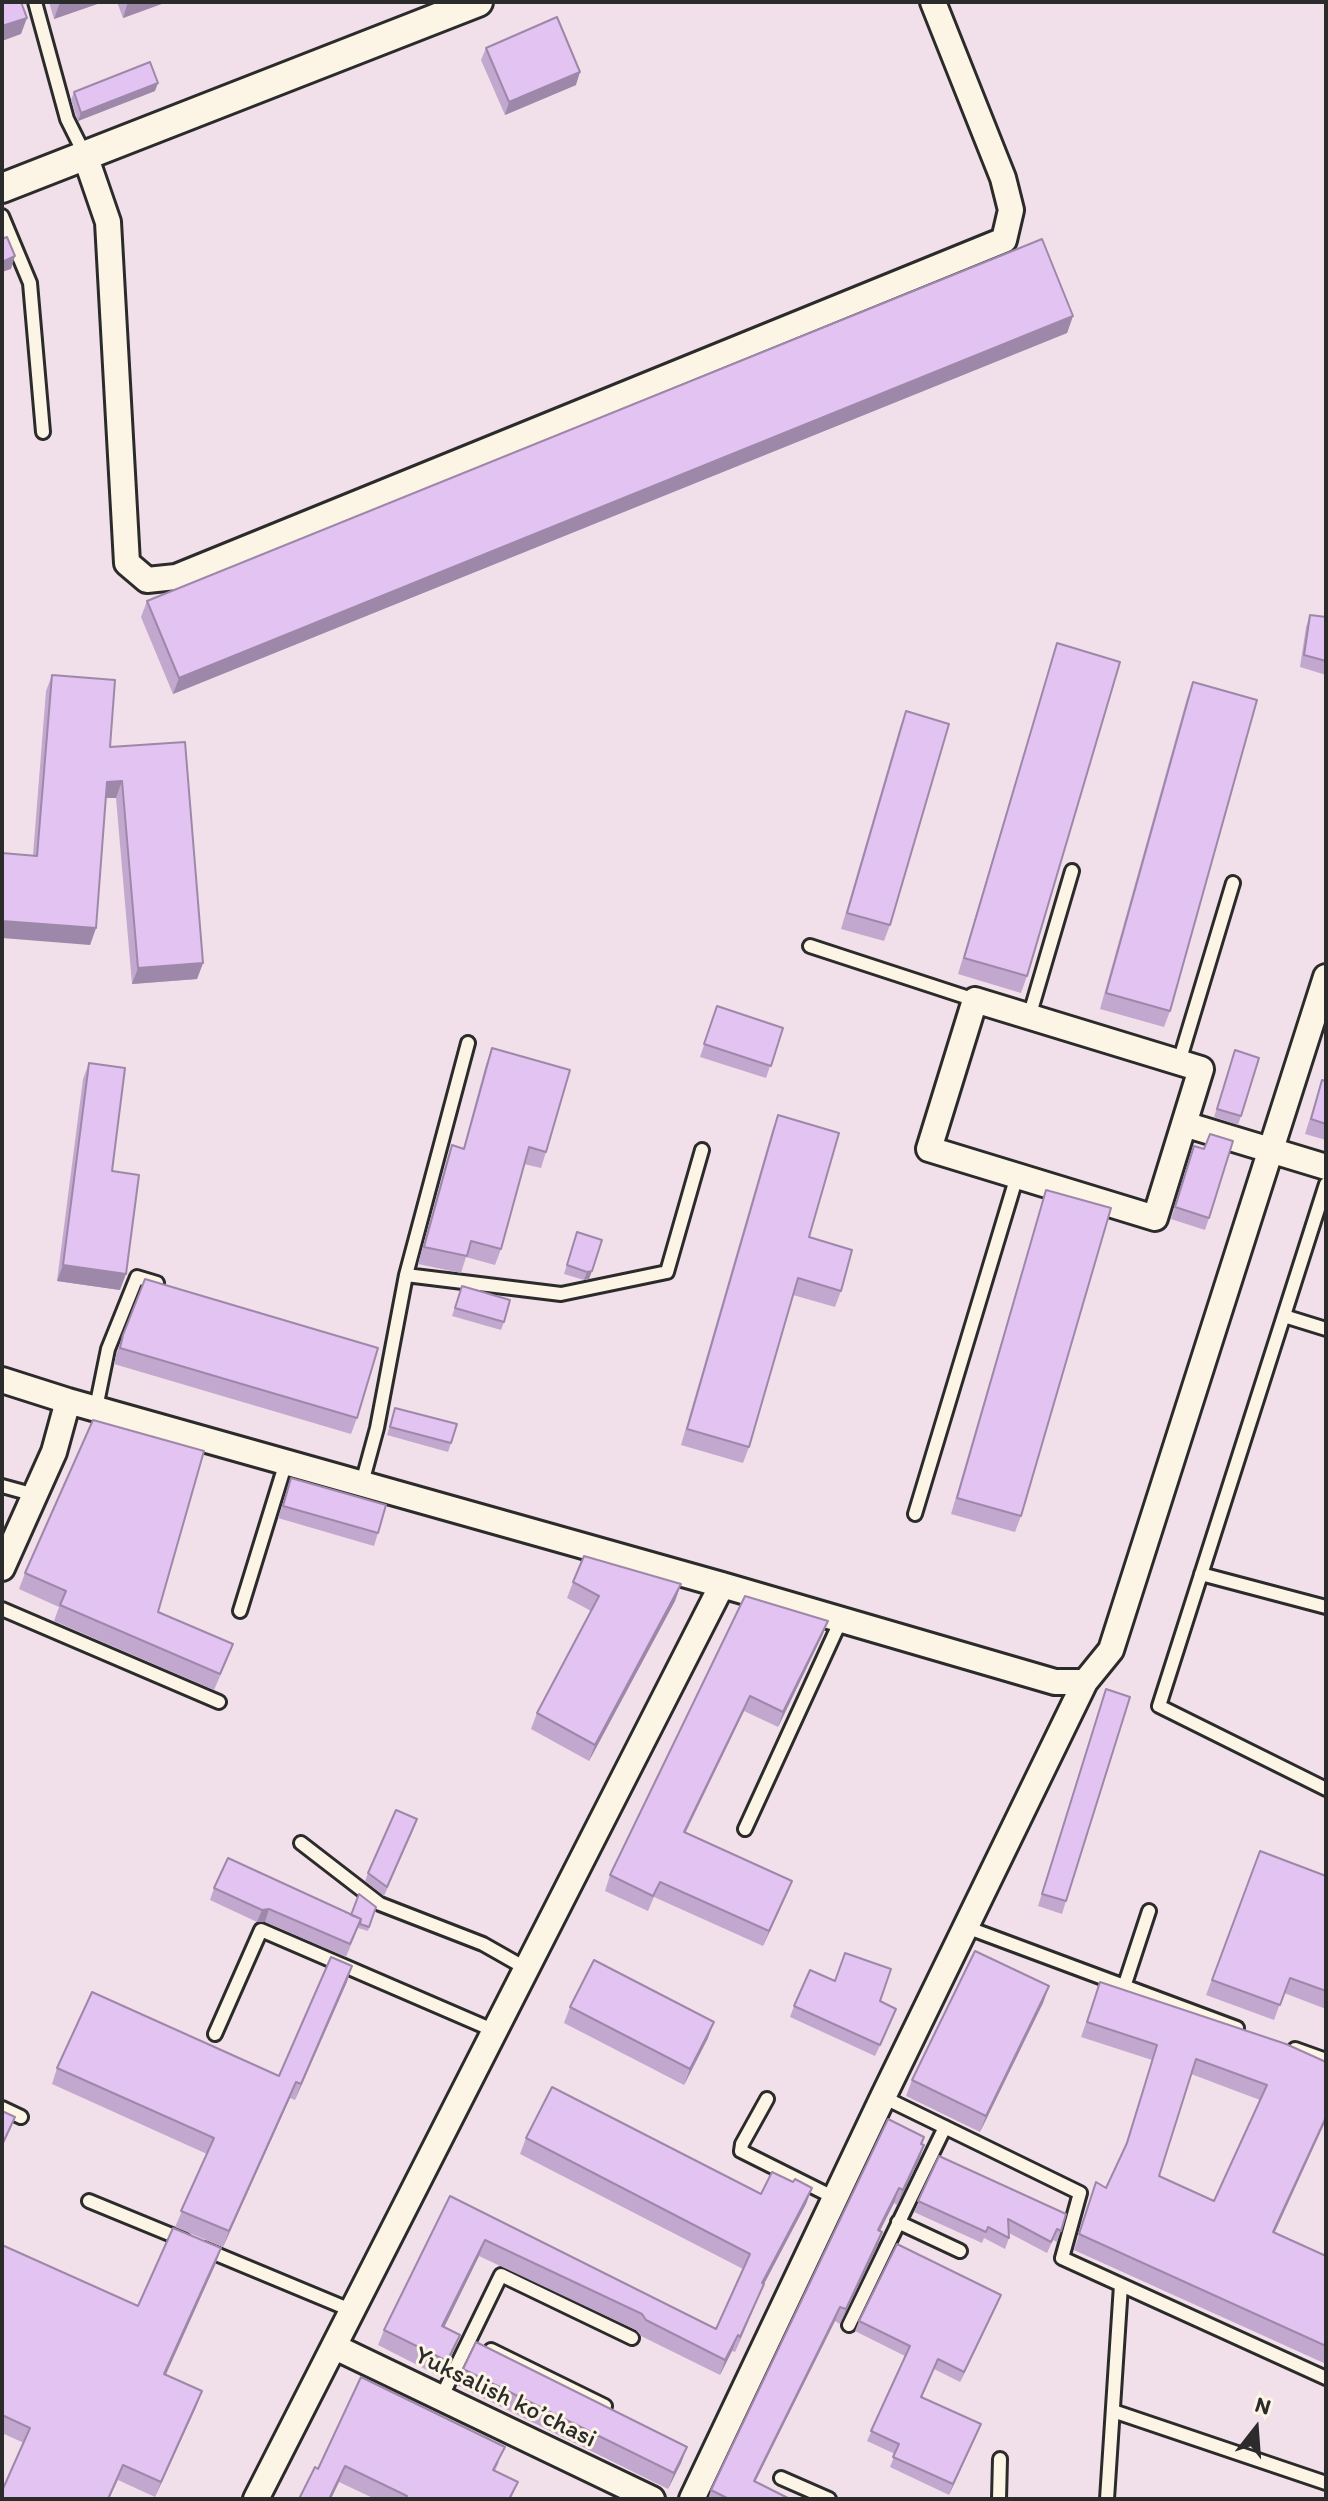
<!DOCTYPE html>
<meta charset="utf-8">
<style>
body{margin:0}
#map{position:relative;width:1328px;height:2501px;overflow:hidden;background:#f7ebe7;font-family:Itim,sans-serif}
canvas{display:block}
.frame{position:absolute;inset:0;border:4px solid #2b2b2b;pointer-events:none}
.north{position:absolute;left:1216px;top:2389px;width:80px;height:80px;-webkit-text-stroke:6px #fcf5e5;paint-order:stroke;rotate:17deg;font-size:22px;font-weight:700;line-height:32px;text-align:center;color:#2b2b2b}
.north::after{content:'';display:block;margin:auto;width:28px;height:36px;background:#2b2b2b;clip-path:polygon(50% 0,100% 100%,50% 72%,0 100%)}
</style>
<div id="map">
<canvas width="1328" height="2501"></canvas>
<div class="frame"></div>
<div class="north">N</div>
</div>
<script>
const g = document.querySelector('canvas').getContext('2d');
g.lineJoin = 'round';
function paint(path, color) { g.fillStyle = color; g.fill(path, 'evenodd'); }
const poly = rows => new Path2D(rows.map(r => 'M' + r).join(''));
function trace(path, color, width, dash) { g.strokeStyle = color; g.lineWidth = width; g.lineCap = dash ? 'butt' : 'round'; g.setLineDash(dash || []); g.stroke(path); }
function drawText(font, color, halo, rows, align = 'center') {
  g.font = font + ' Itim,sans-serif'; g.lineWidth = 6; g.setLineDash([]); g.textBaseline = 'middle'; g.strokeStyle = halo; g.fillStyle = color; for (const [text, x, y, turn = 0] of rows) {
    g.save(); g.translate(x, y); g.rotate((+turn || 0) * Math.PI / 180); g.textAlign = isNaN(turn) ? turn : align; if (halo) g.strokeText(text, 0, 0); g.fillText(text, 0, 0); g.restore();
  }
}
const built = poly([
 [2,2,1326,2,1326,2499,2,2499]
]);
const service = poly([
 [35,2,67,119,85,155],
 [2,216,30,283,43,432],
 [810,946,975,1000],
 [1029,1017,1072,871],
 [1179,1062,1233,883],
 [1326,1184,1159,1706,1326,1789],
 [406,1275,468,1043],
 [1284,1316,1326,1329],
 [96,1408,108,1349,137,1277,157,1283],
 [362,1483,377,1428,406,1275,561,1294,667,1272,702,1150],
 [2,1486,35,1495],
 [915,1514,1017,1176],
 [1201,1574,1326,1607],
 [2,1609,219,1702],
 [240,1611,286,1462],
 [745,1829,841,1620],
 [301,1843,380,1904,483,1944,527,1969],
 [966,1927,1237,2028],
 [1124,1987,1149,1911],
 [215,2034,261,1930,495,2031],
 [1295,2049,1326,2060],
 [883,2097,1080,2193,1062,2258,1326,2378],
 [767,2099,742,2144,741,2151,835,2198],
 [2,2108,21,2117],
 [89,2201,184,2240],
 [898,2222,960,2251],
 [204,2249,353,2311],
 [849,2325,945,2127],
 [491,2350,605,2406],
 [441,2398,501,2275,632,2338],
 [1113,2411,1326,2483],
 [781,2478,829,2499],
 [999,2499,1000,2459],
 [1107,2499,1121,2285]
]);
const minor = poly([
 [85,155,108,222,127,563,147,580,176,577,1004,240,1011,210,1003,178,933,2],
 [975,1000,1201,1069,1155,1218,929,1149,975,1000],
 [1184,1124,1326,1167],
 [2,1380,68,1401,722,1585,1055,1682,1085,1682,1111,1650,1326,977],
 [2,1568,54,1452,68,1401],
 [335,2347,652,2499],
 [256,2499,722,1585],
 [692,2499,883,2097,1085,1682]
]);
const tertiary = poly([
 [2,188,478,2]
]);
const wall = poly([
 [49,2,103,2,54,19],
 [117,2,167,2,123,18],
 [486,48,576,85,505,115,481,60],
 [155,91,78,121,71,100,74,92],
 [1073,316,1067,333,173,694,141,617,147,601],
 [1326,614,1326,675,1300,667,1306,627,1310,615,1325,617],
 [1057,643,1027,976,1021,993,958,974],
 [52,675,110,747,203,963,197,979,132,984,116,798,106,798,96,928,90,945,33,855,46,691],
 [1193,682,1170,1011,1164,1027,1100,1009,1187,698],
 [906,711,890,925,884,941,841,929,900,727],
 [717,1006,783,1028,766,1078,700,1057],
 [492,1048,546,1152,541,1168,524,1164,501,1249,495,1265,466,1257,461,1273,418,1264,446,1162,452,1145,463,1149,486,1064],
 [1232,1059,1241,1116,1238,1125,1214,1117],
 [89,1063,112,1171,120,1290,57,1281,83,1079],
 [1322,1080,1326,1081,1326,1140,1305,1134],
 [778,1115,809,1237,841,1291,835,1307,793,1295,749,1447,743,1463,681,1445,772,1131],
 [1194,1146,1209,1218,1205,1230,1171,1219],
 [1046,1190,1021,1516,1015,1532,951,1514,1041,1206],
 [577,1232,589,1279,584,1280,564,1274],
 [459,1295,504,1322,501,1330,452,1316],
 [123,1335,357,1418,351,1434,114,1364,117,1352],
 [395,1408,451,1443,448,1452,387,1435],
 [291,1478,378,1533,374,1546,278,1518],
 [25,1573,158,1612,227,1660,214,1690,54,1621,59,1607,19,1589],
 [573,1582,681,1584,675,1601,589,1761,531,1729,537,1713,591,1611,567,1598],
 [745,1596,828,1621,822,1636,778,1727,744,1711,686,1832,792,1881,786,1896,763,1946,654,1897,648,1911,605,1891,610,1875],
 [1102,1701,1066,1901,1062,1914,1038,1906],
 [414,1828,384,1896,365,1881,368,1873],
 [1260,1851,1326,1876,1326,2009,1284,1993,1274,2020,1206,1995],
 [214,1888,351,1915,376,1907,368,1931,358,1928,346,1957,265,1922,257,1922,210,1900],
 [352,1966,295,2100,290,2098,223,2247,175,2227,207,2154,52,2084,57,2068,279,2076],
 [835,1981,880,2001,892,2020,875,2056,790,2017,794,2006],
 [1100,1982,1286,2044,1275,2232,1326,2256,1326,2364,1074,2250,1096,2182,1106,2188,1124,2149,1152,2060,1081,2037],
 [1191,2074,1260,2100,1214,2201,1159,2176],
 [1049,1986,1043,2003,980,2132,906,2096,912,2080],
 [570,2007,708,2038,684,2085,564,2023],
 [526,2138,761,2194,793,2182,812,2188,806,2204,764,2284,735,2352,732,2351,720,2375,641,2336,636,2330,479,2256,444,2327,460,2335,454,2350,441,2377,378,2345,384,2330,450,2196,716,2329,743,2269,520,2154],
 [922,2144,919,2160,897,2205,894,2203,880,2231,882,2232,877,2247,840,2324,835,2321,755,2482,790,2499,708,2499,711,2490],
 [939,2156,1061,2231,1057,2242,1053,2240,1047,2253,1009,2233,1009,2238,1005,2249,984,2238,982,2243,914,2212],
 [2,2245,138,2306,216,2263,165,2375,202,2391,196,2407,155,2497,118,2480,109,2499,2,2499,24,2443,2,2433],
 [997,2305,960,2382,934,2369,922,2397,981,2424,949,2495,890,2467,895,2454,867,2441,905,2356,855,2331,859,2321],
 [463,2369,687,2447,681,2463,668,2489,457,2385],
 [361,2377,499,2462,495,2471,518,2482,511,2499,375,2499,339,2482,318,2469]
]);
const shadedWall = poly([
 [60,2,103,2,54,19],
 [128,2,167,2,123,18],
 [27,18,21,34,2,41,2,26],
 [580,72,576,85,505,115,509,102],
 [158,83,155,91,78,121,81,113],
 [15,256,11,269,2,272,2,262],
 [1073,316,1067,333,173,694,179,678],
 [122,781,116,798,101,798,107,782],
 [2,921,96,928,90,945,2,938],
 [203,963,197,979,132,984,138,968],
 [63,1265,126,1274,120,1290,57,1281],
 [592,1271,589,1279,584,1280,587,1272],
 [681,1584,675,1601,589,1761,595,1745],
 [828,1621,822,1636,778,1727,783,1712],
 [750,1696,744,1711,678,1847,684,1832],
 [792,1881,786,1896,763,1946,769,1931],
 [269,1909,265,1922,257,1922,262,1910],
 [352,1966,347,1982,295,2100,301,2084],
 [1049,1986,1043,2003,980,2132,986,2116],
 [714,2022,708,2038,684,2085,690,2069],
 [296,2082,290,2098,223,2247,229,2231],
 [1326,2117,1326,2120,1268,2247,1273,2232],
 [924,2145,919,2160,897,2205,903,2190],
 [812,2188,806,2204,764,2284,735,2352,762,2283],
 [899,2188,894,2203,873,2244,878,2230],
 [882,2232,877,2247,840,2324,846,2309],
 [485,2240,479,2256,437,2342,442,2326],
 [221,2248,216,2263,159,2390,164,2374],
 [1001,2295,997,2305,960,2382,964,2372],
 [840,2307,835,2321,748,2496,754,2481],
 [460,2335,454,2350,441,2377,447,2361],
 [738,2335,732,2351,720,2375,725,2360],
 [202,2391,196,2407,155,2497,161,2482],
 [981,2424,977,2434,949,2495,953,2484],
 [687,2447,681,2463,668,2489,674,2473],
 [345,2466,339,2482,331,2499,329,2499]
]);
const building = poly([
 [2,2,21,2,27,18,2,26,2,2],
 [557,17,580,72,509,102,486,48,557,17],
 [150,62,158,83,81,113,74,92,150,62],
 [7,237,15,256,2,262,2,239,7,237],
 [1042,239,1073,316,179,678,147,601,1042,239],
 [1310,615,1326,617,1326,661,1304,655,1310,615],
 [1057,643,1120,662,1027,976,964,958,1057,643],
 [52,675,115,680,110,747,185,742,203,963,138,968,122,781,107,782,96,928,2,921,2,853,37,856,52,675],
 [1193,682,1257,700,1170,1011,1106,993,1193,682],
 [906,711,949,724,890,925,847,913,906,711],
 [717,1006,783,1028,771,1066,704,1044,717,1006],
 [492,1048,570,1070,546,1152,529,1147,501,1249,471,1241,467,1256,424,1247,452,1145,464,1149,492,1048],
 [1235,1050,1259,1058,1241,1116,1217,1109,1235,1050],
 [89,1063,125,1068,112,1171,139,1175,126,1274,63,1265,89,1063],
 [1322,1080,1326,1081,1326,1124,1311,1119,1322,1080],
 [778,1115,839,1133,809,1237,852,1250,841,1291,798,1278,749,1447,687,1429,778,1115],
 [1210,1134,1233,1141,1209,1218,1175,1207,1194,1146,1204,1149,1210,1134],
 [1046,1190,1111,1208,1021,1516,957,1498,1046,1190],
 [577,1232,602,1240,592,1271,587,1272,567,1265,577,1232],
 [145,1279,378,1348,357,1418,120,1348,123,1335,145,1279],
 [462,1286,510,1300,504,1322,455,1308,462,1286],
 [395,1408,457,1424,451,1443,390,1427,395,1408],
 [93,1420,204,1451,158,1612,233,1644,220,1674,60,1605,66,1591,25,1573,93,1420],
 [291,1478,386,1505,378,1533,283,1506,291,1478],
 [584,1556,681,1584,595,1745,537,1713,599,1596,573,1582,584,1556],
 [745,1596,828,1621,783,1712,750,1696,684,1832,792,1881,769,1931,660,1882,653,1896,610,1875,745,1596],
 [1106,1689,1130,1697,1066,1901,1042,1894,1106,1689],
 [396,1810,417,1819,387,1887,368,1873,396,1810],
 [1260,1851,1326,1876,1326,1991,1290,1978,1280,2005,1212,1980,1260,1851],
 [228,1858,361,1919,350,1944,269,1909,262,1910,214,1888,228,1858],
 [359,1894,376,1907,369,1927,360,1924,361,1919,351,1915,359,1894],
 [975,1951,1049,1986,986,2116,912,2080,975,1951],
 [845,1953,891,1969,880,2001,896,2009,880,2045,794,2006,810,1970,835,1981,845,1953],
 [331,1957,352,1966,301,2084,296,2082,229,2231,181,2211,214,2138,57,2068,92,1992,279,2076,331,1957],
 [594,1960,714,2022,690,2069,570,2007,594,1960],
 [1100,1982,1286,2044,1326,2062,1326,2117,1273,2232,1326,2256,1326,2346,1079,2234,1096,2182,1106,2188,1127,2143,1157,2045,1087,2022,1100,1982],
 [1196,2059,1267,2085,1214,2201,1159,2176,1196,2059],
 [552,2087,761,2194,772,2172,793,2182,795,2179,812,2188,762,2283,764,2284,740,2337,738,2335,725,2360,646,2320,642,2314,485,2240,442,2326,460,2335,447,2361,384,2330,450,2196,716,2329,750,2254,526,2138,552,2087],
 [2,2111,15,2117,2,2145,2,2111],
 [888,2119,924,2137,921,2144,924,2145,903,2190,899,2188,878,2230,882,2232,846,2309,840,2307,754,2481,790,2499,729,2499,711,2490,888,2119],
 [939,2156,1066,2214,1061,2231,1057,2229,1051,2242,1008,2219,1009,2238,988,2227,986,2232,918,2201,939,2156],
 [173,2228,221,2248,164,2374,202,2391,161,2482,123,2465,108,2499,2,2499,2,2491,30,2428,2,2415,2,2245,138,2306,173,2228],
 [897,2244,1001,2295,964,2372,938,2359,921,2397,981,2424,953,2484,893,2457,899,2444,871,2431,910,2346,859,2321,897,2244],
 [476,2342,687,2447,674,2473,463,2369,476,2342],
 [361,2377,505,2447,493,2470,518,2482,509,2499,405,2499,407,2496,345,2466,329,2499,299,2499,315,2467,318,2469,361,2377]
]);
const streetNames = [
 ["Yuksalish ko’chasi",505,2398,26]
];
paint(built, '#f1dfea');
trace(service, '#2b2b2b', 18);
trace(minor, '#2b2b2b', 30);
trace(tertiary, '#2b2b2b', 34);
trace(service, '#fcf5e5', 12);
trace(minor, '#fcf5e5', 24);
trace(tertiary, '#fcf5e5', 28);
paint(wall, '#c2a8cf');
paint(shadedWall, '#9e88a9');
paint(building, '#e2c3f1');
trace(building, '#9e88a9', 2);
drawText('26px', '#2b2b2b', '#fcf5e5', streetNames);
</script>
